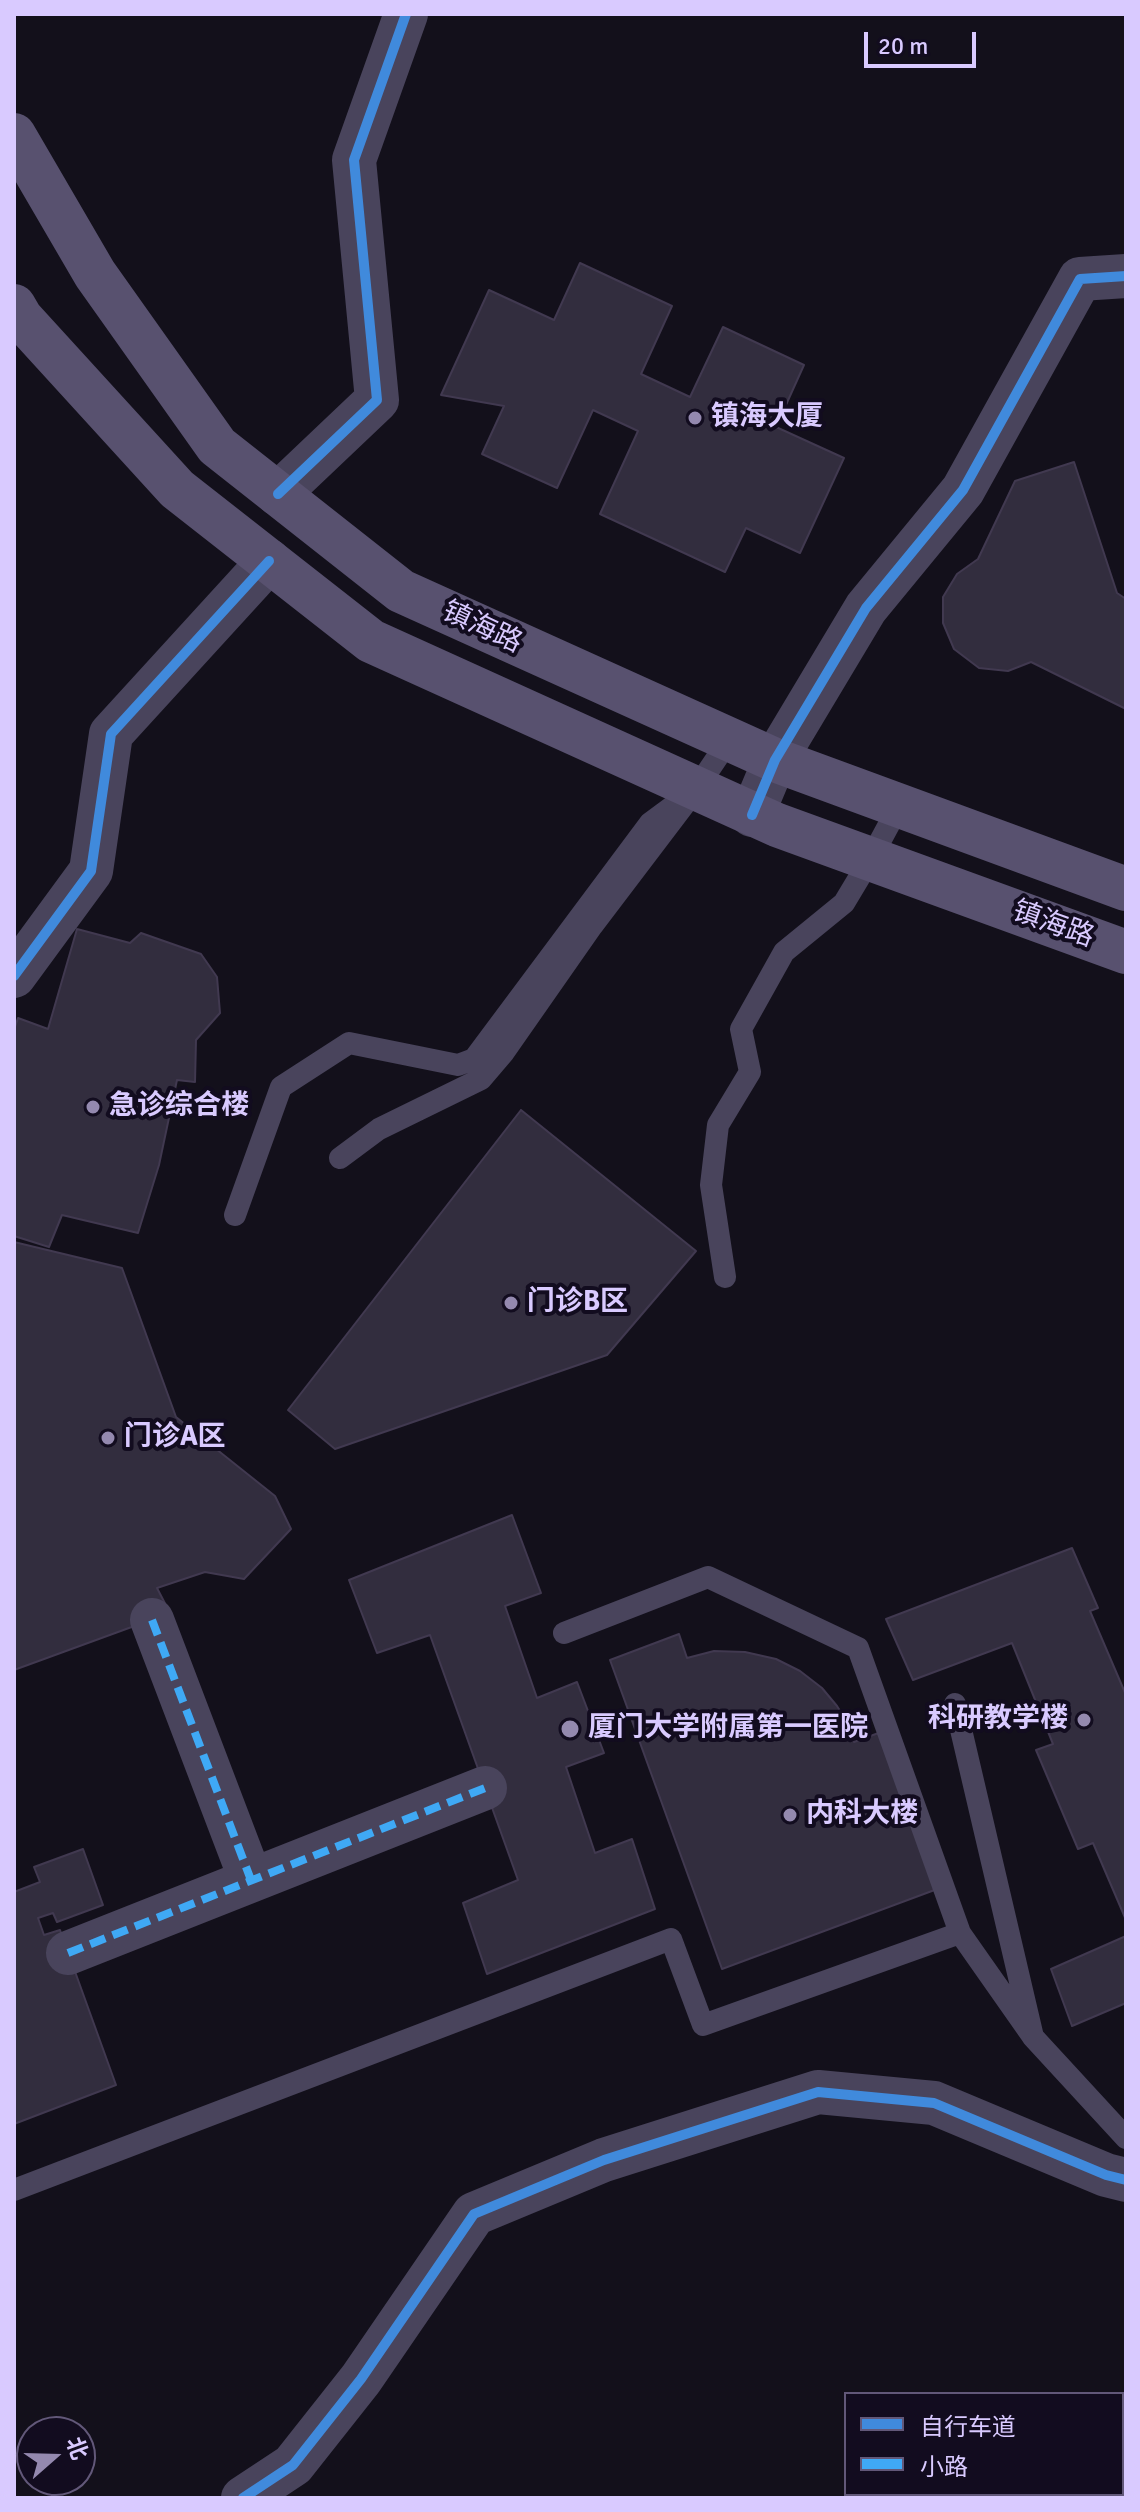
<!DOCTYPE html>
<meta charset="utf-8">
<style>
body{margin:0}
#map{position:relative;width:1140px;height:2512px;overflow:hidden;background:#13101b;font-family:Signika,"Noto Sans SC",sans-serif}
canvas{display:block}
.frame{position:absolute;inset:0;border:16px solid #d9caff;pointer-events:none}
.legend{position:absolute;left:844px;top:2392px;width:280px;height:104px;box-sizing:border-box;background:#120c1f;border:2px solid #625879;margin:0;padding:10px 14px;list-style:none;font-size:24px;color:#d9caff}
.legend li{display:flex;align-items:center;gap:16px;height:40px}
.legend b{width:40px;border:2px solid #625879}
.north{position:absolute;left:16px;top:2416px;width:80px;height:80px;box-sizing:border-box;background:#120c1f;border:2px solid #625879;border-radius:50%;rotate:70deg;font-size:22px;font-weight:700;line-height:32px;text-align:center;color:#d9caff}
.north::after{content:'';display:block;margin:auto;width:28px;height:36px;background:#9489af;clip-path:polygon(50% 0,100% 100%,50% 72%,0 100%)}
.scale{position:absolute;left:864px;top:32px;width:112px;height:36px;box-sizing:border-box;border:4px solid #d9caff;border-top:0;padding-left:10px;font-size:24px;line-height:28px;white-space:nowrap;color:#d9caff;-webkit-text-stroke:6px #120c1f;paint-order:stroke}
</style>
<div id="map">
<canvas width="1140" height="2512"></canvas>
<div class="frame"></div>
<ul class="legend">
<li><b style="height:10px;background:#408adc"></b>自行车道</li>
<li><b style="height:10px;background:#3fa9f5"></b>小路</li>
</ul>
<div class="north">北</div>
<div class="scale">20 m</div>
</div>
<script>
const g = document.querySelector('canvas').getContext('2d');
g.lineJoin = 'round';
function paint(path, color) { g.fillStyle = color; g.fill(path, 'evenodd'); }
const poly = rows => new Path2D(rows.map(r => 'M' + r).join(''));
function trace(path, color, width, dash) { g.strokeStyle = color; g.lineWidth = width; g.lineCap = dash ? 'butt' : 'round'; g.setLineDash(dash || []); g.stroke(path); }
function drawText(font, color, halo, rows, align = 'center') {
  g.font = font + ' Signika,"Noto Sans SC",sans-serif'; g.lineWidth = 8; g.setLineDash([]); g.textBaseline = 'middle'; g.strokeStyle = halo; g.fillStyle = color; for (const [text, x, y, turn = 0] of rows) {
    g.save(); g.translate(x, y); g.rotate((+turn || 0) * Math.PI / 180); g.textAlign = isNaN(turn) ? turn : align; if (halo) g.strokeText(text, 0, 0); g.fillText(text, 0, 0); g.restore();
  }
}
const building = poly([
 [580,263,672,306,641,374,690,397,723,327,804,365,776,427,844,458,800,553,746,528,725,572,600,514,638,431,593,410,557,488,482,454,504,406,441,395,489,290,554,320,580,263],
 [1074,462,1117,593,1126,599,1126,709,1031,662,1008,671,979,668,954,649,943,623,943,597,957,574,978,559,1015,481,1074,462],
 [77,929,130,943,141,933,201,954,217,977,220,1013,196,1040,195,1082,177,1080,159,1165,138,1233,62,1215,49,1247,14,1236,14,1030,18,1018,48,1029,77,929],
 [521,1110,696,1251,607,1355,335,1449,288,1410,521,1110],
 [14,1242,122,1268,176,1417,275,1496,291,1529,244,1579,205,1572,157,1588,170,1613,14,1670,14,1242],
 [512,1515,541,1593,505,1606,537,1698,577,1682,604,1753,566,1767,595,1853,632,1839,655,1909,487,1974,463,1903,518,1880,430,1635,377,1653,349,1580,512,1515],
 [1072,1548,1098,1608,1090,1611,1126,1695,1126,1920,1093,1843,1078,1849,1036,1750,1053,1744,1012,1643,913,1680,886,1619,1072,1548],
 [679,1634,687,1658,714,1651,745,1652,776,1659,800,1671,822,1688,837,1706,847,1722,854,1742,884,1731,940,1888,722,1969,610,1660,679,1634],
 [83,1849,103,1905,57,1922,53,1913,38,1918,44,1935,60,1930,116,2085,14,2124,14,1892,40,1882,34,1867,83,1849],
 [1126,1936,1126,2003,1072,2026,1051,1969,1126,1936]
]);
const lane = poly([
 [340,1158,379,1129,481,1079,504,1052,592,926,696,789,729,740],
 [235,1215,281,1087,349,1043,458,1065,474,1059,650,823,696,789],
 [725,1277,711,1185,718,1125,750,1072,741,1029,784,952,844,903,871,858,899,806],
 [955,1704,1033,2037],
 [960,1933,1033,2037,1126,2138],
 [14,2190,671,1939,703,2025,960,1933,858,1648,708,1577,564,1633]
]);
const street = poly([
 [278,494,377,400,354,160,406,14],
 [752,815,775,760,866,608,963,490,1080,279,1126,276],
 [14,976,91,871,111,734,269,561],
 [152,1620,251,1880],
 [68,1953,485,1788],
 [243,2498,293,2465,361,2379,474,2214,604,2160,818,2092,934,2103,1106,2175,1126,2180]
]);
const secondary = poly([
 [14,135,95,274,217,446,401,591,775,760,1126,889],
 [14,306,21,318,177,489,371,641,777,825,1126,952]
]);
const quiet = poly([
 [152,1620,251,1880],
 [68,1953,485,1788]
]);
const cycleway = poly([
 [278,494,377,400,354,160,406,14],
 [752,815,775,760,866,608,963,490,1080,279,1126,276],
 [14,976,91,871,111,734,269,561],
 [243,2498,293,2465,361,2379,474,2214,604,2160,818,2092,934,2103,1106,2175,1126,2180]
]);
const markers = [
 [695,418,8,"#9489af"],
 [93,1107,8,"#9489af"],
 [511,1303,8,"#9489af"],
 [108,1438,8,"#9489af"],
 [1084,1720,8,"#9489af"],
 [570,1729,10,"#9489af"],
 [790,1815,8,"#9489af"]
];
const poiNames = [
 ["镇海大厦",711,418],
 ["急诊综合楼",109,1107],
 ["门诊B区",527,1303],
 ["门诊A区",124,1438],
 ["科研教学楼",1068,1720,"right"],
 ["厦门大学附属第一医院",588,1729],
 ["内科大楼",806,1815]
];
const streetNames = [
 ["镇海路",482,628,25],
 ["镇海路",1053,925,20]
];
paint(building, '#322d3e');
trace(building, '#413950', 2);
trace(lane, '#49445c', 22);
trace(street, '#49445c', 44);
trace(secondary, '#58516f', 44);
trace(quiet, '#3fa9f5', 8, [16, 8]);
trace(cycleway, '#408adc', 10);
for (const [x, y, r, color] of markers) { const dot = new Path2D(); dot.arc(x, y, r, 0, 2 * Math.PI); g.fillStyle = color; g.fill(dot); trace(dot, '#120c1f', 3); }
drawText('bold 28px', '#d9caff', '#120c1f', poiNames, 'left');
drawText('28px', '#d9caff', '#120c1f', streetNames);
</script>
